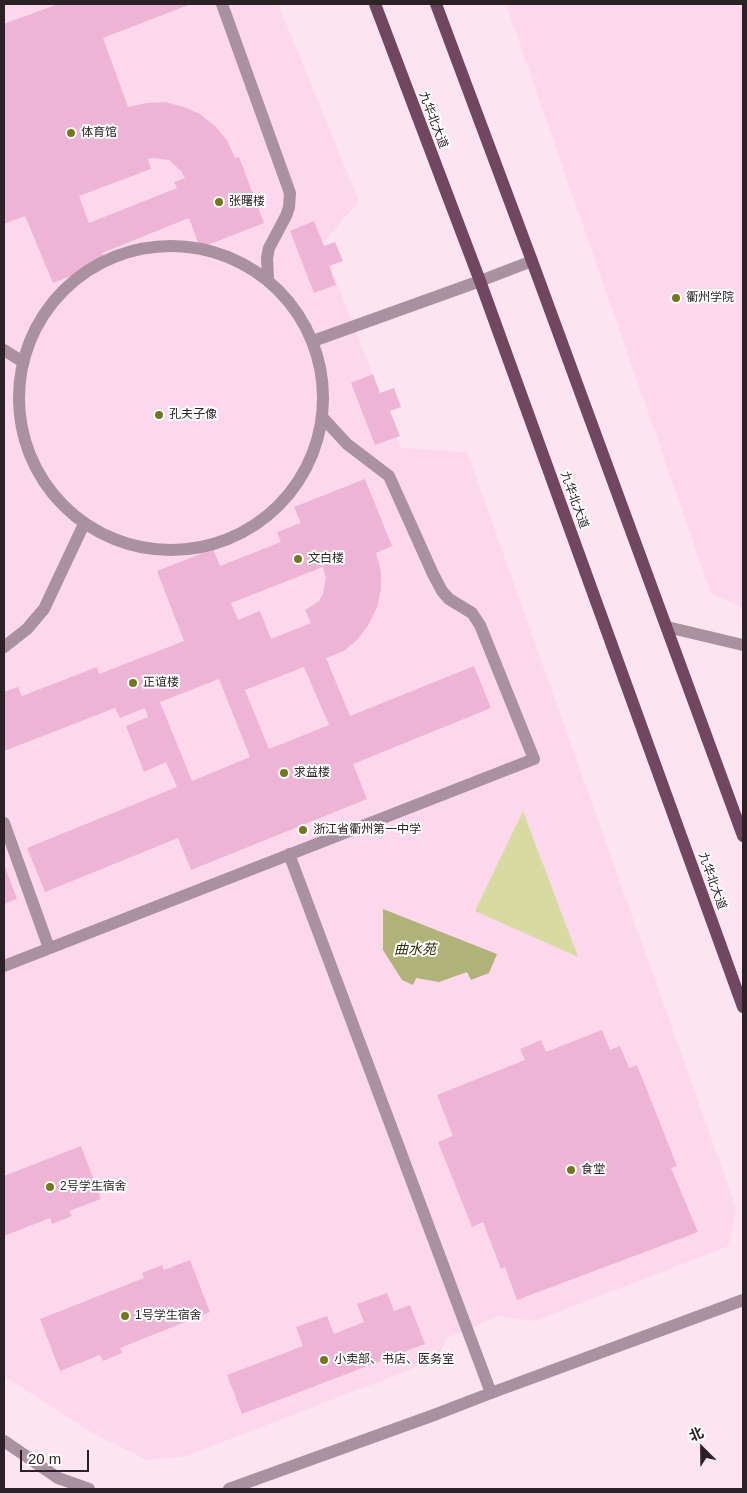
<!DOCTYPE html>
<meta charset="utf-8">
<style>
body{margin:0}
#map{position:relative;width:747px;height:1493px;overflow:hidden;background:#fce4f1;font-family:Arial,"Noto Sans SC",sans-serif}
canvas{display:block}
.frame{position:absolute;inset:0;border:5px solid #2c2127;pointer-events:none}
.north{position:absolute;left:677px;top:1423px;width:50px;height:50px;-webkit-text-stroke:4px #fff;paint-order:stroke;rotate:337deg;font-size:14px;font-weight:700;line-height:20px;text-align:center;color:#2c2127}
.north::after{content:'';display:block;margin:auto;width:18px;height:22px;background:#2c2127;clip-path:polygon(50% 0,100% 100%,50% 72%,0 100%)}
.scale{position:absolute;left:20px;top:1450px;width:69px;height:22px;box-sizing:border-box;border:2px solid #2c2127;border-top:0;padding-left:6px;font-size:15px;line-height:18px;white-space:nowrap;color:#2c2127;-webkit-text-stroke:4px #fff;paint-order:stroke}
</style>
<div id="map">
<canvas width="747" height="1493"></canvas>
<div class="frame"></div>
<div class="north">北</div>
<div class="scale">20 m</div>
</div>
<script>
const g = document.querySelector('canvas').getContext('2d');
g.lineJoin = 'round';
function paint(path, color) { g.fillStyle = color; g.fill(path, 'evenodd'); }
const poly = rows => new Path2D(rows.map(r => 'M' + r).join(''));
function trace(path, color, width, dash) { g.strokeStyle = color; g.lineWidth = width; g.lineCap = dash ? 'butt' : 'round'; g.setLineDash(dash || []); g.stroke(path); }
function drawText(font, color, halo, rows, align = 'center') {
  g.font = font + ' Arial,"Noto Sans SC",sans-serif'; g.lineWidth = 4; g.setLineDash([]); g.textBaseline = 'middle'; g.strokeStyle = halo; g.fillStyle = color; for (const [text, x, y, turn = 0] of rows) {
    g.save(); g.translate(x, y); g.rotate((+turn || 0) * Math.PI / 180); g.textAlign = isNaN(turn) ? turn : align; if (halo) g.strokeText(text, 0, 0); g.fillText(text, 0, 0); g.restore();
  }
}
const built = poly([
 [4,4,278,4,359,201,322,244,401,448,467,452,736,1208,729,1246,535,1321,499,1316,447,1338,437,1359,184,1457,147,1460,96,1435,4,1376],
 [506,4,743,4,743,608,711,593]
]);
const green = poly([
 [523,811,578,957,475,911]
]);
const water = poly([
 [383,909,497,954,489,973,471,980,467,972,439,982,416,978,413,985,402,980,383,950]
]);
const building = poly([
 [58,4,191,4,103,38,128,107,147,103,165,102,184,107,200,114,215,126,227,140,235,158,239,157,264,223,200,248,189,218,102,253,106,262,53,283,25,216,4,224,4,24],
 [153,158,169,160,181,171,185,178,174,182,177,188,89,223,79,196,151,169,148,159],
 [314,221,324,246,335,242,343,261,329,266,336,285,314,293,290,231],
 [373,374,380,393,394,388,401,407,390,411,400,436,375,445,351,383],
 [365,479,392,546,376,553,381,571,381,589,377,607,369,624,358,639,344,651,326,658,350,716,474,666,491,708,353,764,367,799,191,870,178,838,45,892,27,848,177,787,166,762,144,772,126,726,148,717,145,708,120,718,115,708,4,751,4,692,18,687,22,696,97,667,99,674,184,641,157,571,213,549,220,566,281,542,277,532,301,523,294,507],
 [323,567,326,578,323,594,319,601,305,610,311,623,271,639,260,611,238,620,231,603],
 [304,667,329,725,269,749,245,690],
 [219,679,250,757,192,781,160,702],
 [4,864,17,899,4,904],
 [602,1030,610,1050,620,1046,629,1068,637,1065,677,1166,671,1168,698,1232,517,1300,505,1267,501,1269,483,1222,472,1227,438,1142,453,1136,437,1095,525,1060,520,1049,541,1040,546,1052],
 [81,1146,101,1199,69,1211,72,1216,52,1224,50,1218,4,1236,4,1176],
 [190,1260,210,1312,120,1348,122,1353,103,1361,100,1355,60,1371,40,1319,144,1278,142,1273,162,1265,164,1270],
 [387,1293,394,1311,410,1305,425,1344,242,1414,227,1375,303,1346,296,1327,327,1316,334,1334,364,1322,357,1304]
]);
const service = poly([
 [222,4,290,193,289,207,286,216,269,248,267,258,268,277],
 '19 398a152 152 0 1 1 304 0a152 152 0 1 1-304 0Z',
 [313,341,480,281,532,261],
 [4,350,23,362],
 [4,647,27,629,44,609,84,524],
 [4,823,49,948],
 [289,854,491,1393],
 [4,966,534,759,480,625,472,613,449,599,442,591,433,574,389,476,347,444,323,418]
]);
const minor = poly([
 [667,627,743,645]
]);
const tertiary = poly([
 [4,1441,58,1478,89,1489],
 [229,1489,434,1415,491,1393,743,1300]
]);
const primary = poly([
 [375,4,480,281,743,1007],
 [436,4,532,261,743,836]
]);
const markers = [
 [71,133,5,"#75771e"],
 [219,202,5,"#75771e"],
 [676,298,5,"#75771e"],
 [159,415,5,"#75771e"],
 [298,559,5,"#75771e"],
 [133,683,5,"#75771e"],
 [284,773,5,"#75771e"],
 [303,830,5,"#75771e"],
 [571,1170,5,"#75771e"],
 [50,1187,5,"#75771e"],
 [125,1316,5,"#75771e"],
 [324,1360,5,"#75771e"]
];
const streetNames = [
 ["九华北大道",433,120,69],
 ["九华北大道",574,500,70],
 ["九华北大道",712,881,70]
];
const poiNames = [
 ["体育馆",81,133],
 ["张曙楼",229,202],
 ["衢州学院",686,298],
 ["孔夫子像",169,415],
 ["文白楼",308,559],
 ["正谊楼",143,683],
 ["求益楼",294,773],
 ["浙江省衢州第一中学",313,830],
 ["食堂",581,1170],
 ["2号学生宿舍",60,1187],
 ["1号学生宿舍",135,1316],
 ["小卖部、书店、医务室",334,1360]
];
const waterNames = [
 ["曲水苑",415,950]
];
paint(built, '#fdd8ed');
paint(green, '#d7dba2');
paint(water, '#b0b378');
paint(building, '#eeb4d5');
trace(service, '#aa919f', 12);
trace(minor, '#aa919f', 12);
trace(tertiary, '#aa919f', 12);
trace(primary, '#714760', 12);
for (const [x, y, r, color] of markers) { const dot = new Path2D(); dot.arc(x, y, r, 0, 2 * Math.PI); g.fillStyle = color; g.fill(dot); trace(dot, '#fff', 2); }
drawText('12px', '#2c2127', '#fff', streetNames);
drawText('12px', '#2c2127', '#fff', poiNames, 'left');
drawText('italic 14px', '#2f3000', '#fff', waterNames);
</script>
